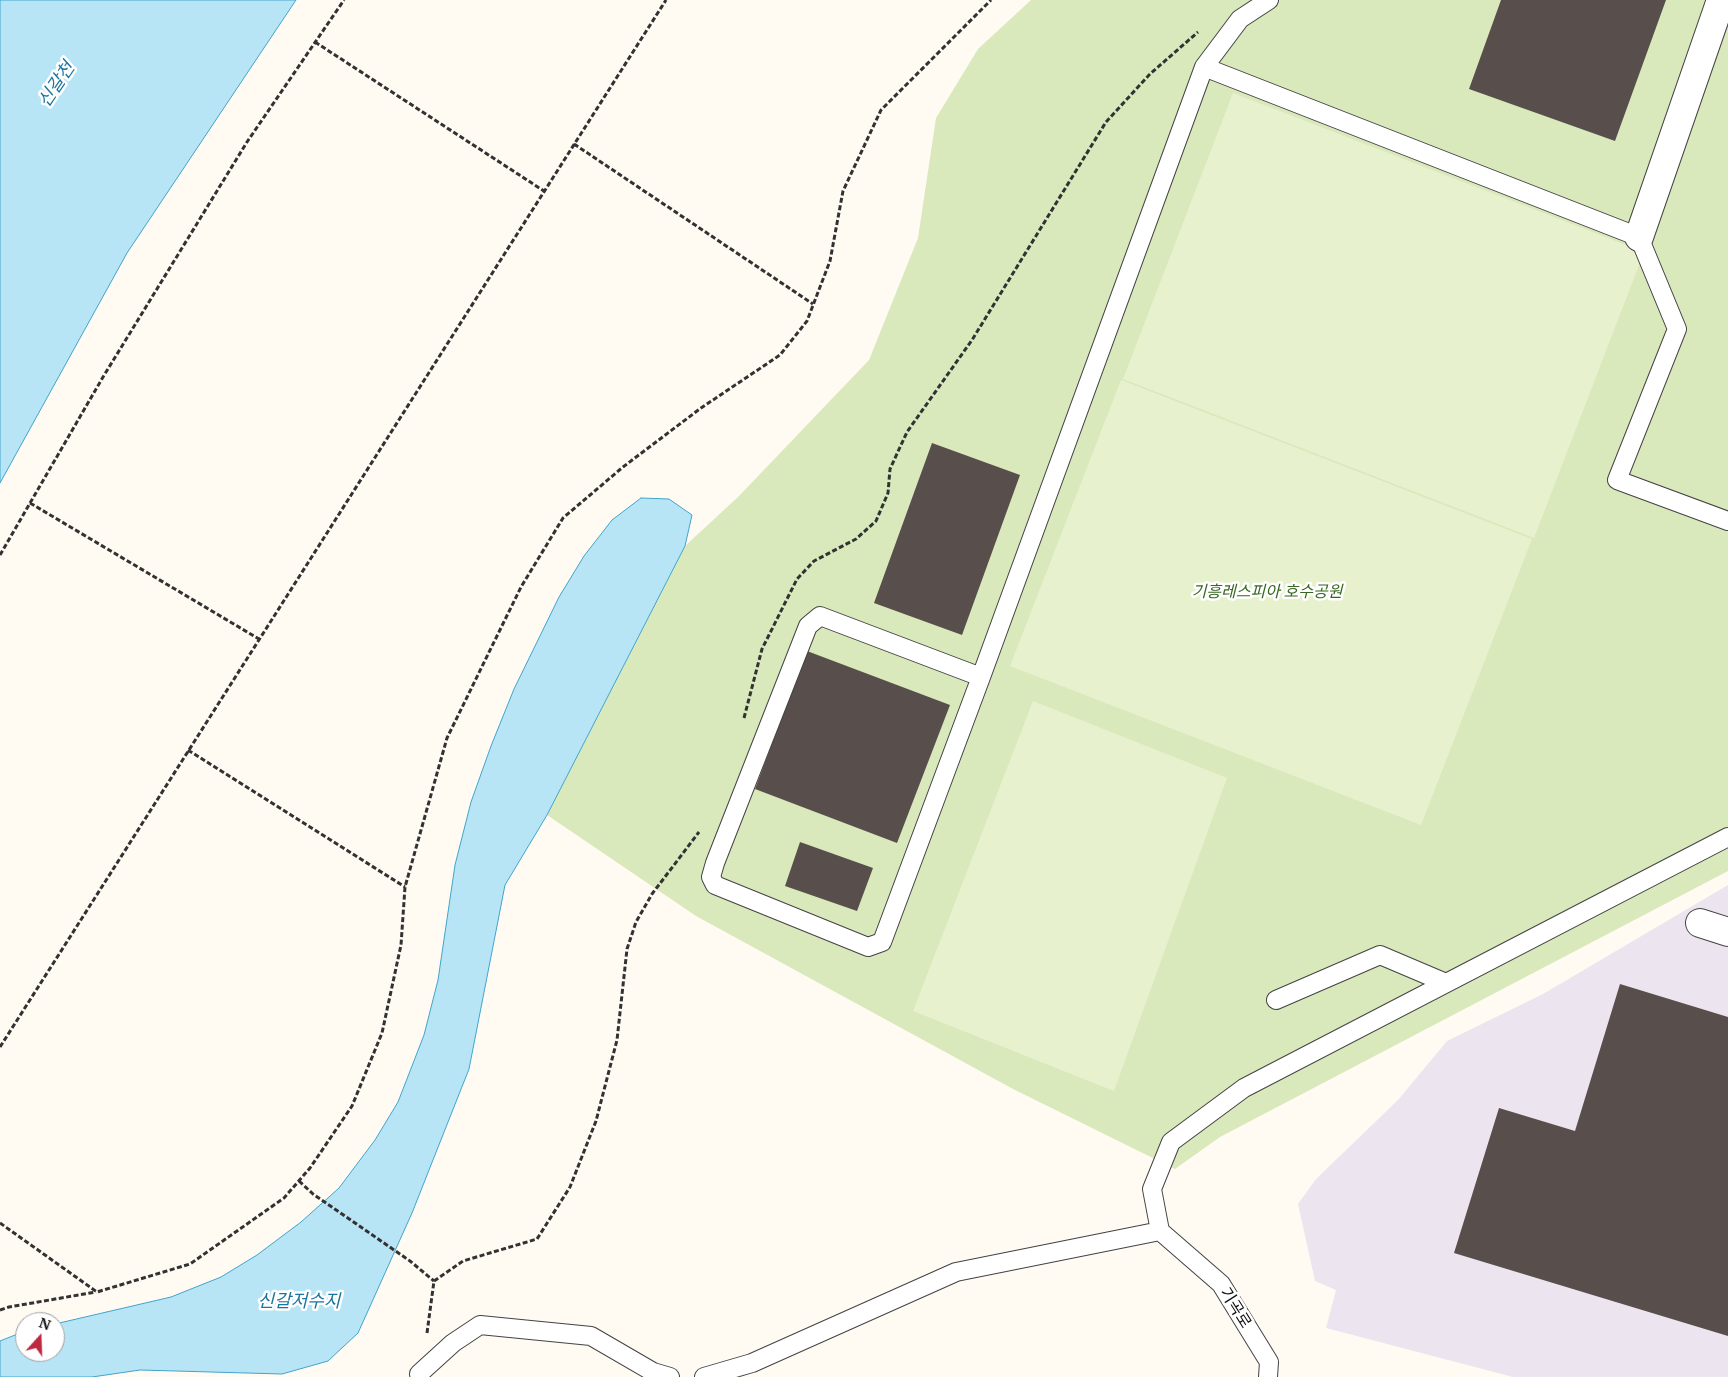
<!DOCTYPE html>
<meta charset="utf-8">
<style>
body{margin:0}
#map{position:relative;width:1728px;height:1377px;overflow:hidden;background:#fffbf2;font-family:Merriweather,serif}
canvas{display:block}
.north{position:absolute;left:15px;top:1312px;width:50px;height:50px;box-sizing:border-box;background:#fff;border:1px solid #9f9f9f;border-radius:50%;rotate:20deg;font-size:14px;font-weight:700;line-height:20px;text-align:center;color:#101010}
.north::after{content:'';display:block;margin:auto;width:18px;height:22px;background:#be2941;clip-path:polygon(50% 0,100% 100%,50% 72%,0 100%)}
</style>
<div id="map">
<canvas width="1728" height="1377"></canvas>
<div class="north">N</div>
</div>
<script>
const g = document.querySelector('canvas').getContext('2d');
g.lineJoin = 'round';
function paint(path, color) { g.fillStyle = color; g.fill(path, 'evenodd'); }
const poly = rows => new Path2D(rows.map(r => 'M' + r).join(''));
function trace(path, color, width, dash) { g.strokeStyle = color; g.lineWidth = width; g.lineCap = dash ? 'butt' : 'round'; g.setLineDash(dash || []); g.stroke(path); }
function drawText(font, color, halo, rows, align = 'center') {
  g.font = font + ' Merriweather,"Noto Sans KR",serif'; g.lineWidth = 5; g.setLineDash([]); g.textBaseline = 'middle'; g.strokeStyle = halo; g.fillStyle = color; for (const [text, x, y, turn = 0] of rows) {
    g.save(); g.translate(x, y); g.rotate((+turn || 0) * Math.PI / 180); g.textAlign = isNaN(turn) ? turn : align; if (halo) g.strokeText(text, 0, 0); g.fillText(text, 0, 0); g.restore();
  }
}
const industrial = poly([
 [1728,885,1728,1377,1513,1377,1326,1328,1336,1290,1315,1281,1298,1204,1316,1179,1398,1100,1447,1041,1543,994]
]);
const green = poly([
 [1031,0,1728,0,1728,871,1220,1137,1175,1169,1013,1089,696,916,547,815,685,546,739,496,869,360,918,238,936,118,978,49]
]);
const pitch = poly([
 [1233,93,1644,252,1534,538,1123,379],
 [1121,380,1532,539,1421,825,1010,666],
 [1033,701,1227,778,1114,1091,913,1011]
]);
const water = poly([
 [0,0,296,0,127,253,0,483,0,0],
 [641,498,669,499,692,515,685,546,547,815,505,885,469,1069,412,1213,358,1333,328,1361,282,1374,140,1370,92,1377,0,1377,0,1341,25,1331,25,1352,55,1352,55,1324,171,1297,221,1277,257,1255,301,1222,339,1188,375,1140,398,1102,424,1035,438,980,455,865,471,802,491,746,514,689,559,597,584,556,612,520,641,498]
]);
const building = poly([
 [1501,0,1666,0,1615,141,1469,89],
 [932,443,1020,475,962,635,874,603],
 [807,651,950,705,897,843,755,789],
 [800,842,873,868,857,911,785,886],
 [1620,984,1728,1017,1728,1336,1454,1253,1499,1108,1575,1131]
]);
const path = poly([
 [315,42,544,191],
 [574,144,813,304],
 [30,503,259,639],
 [0,555,103,377,247,142,344,0],
 [744,718,762,649,797,579,814,561,856,539,876,521,888,493,890,469,907,432,972,340,1106,122,1150,74,1198,32],
 [188,750,405,887],
 [0,1047,666,0],
 [299,1181,313,1194,410,1261,434,1281],
 [0,1223,97,1292,190,1264,284,1198,310,1168,352,1106,382,1033,401,945,405,887,447,738,521,587,563,518,623,467,701,408,780,355,807,321,830,261,843,191,881,110,991,0],
 [0,1310,9,1307,96,1292],
 [427,1333,434,1281,463,1261,537,1239,570,1187,596,1121,617,1040,627,949,636,922,652,894,699,832]
]);
const service = poly([
 [1204,67,1639,237,1677,329,1617,480,1728,521],
 [981,677,820,616,808,626,715,863,711,877,715,885,868,947,882,942,981,677,1204,67,1240,19,1269,0],
 [1276,1000,1380,955,1446,983],
 [1160,1231,1221,1284,1269,1362,1268,1377],
 [419,1374,453,1343,480,1325,591,1336,653,1372,670,1377],
 [704,1377,752,1363,956,1272,1160,1231,1152,1189,1171,1142,1244,1088,1728,837]
]);
const minor = poly([
 [1639,237,1721,0],
 [1700,923,1728,932]
]);
const parkNames = [
 ["기흥레스피아 호수공원",1267,592]
];
const streetNames = [
 ["기곡로",1235,1308,58]
];
const waterNames = [
 ["신갈천",57,85,-56],
 ["신갈저수지",299,1302]
];
paint(industrial, '#ece4ee');
paint(green, '#d9e9bc');
paint(pitch, '#e8f1ce');
paint(water, '#b8e5f5');
trace(water, '#40a4cb', 1);
paint(building, '#584f4c');
trace(service, '#434343', 20);
trace(minor, '#434343', 30);
trace(path, '#323232', 3, [5, 2.5]);
trace(service, '#fff', 18);
trace(minor, '#fff', 28);
drawText('italic 16px', '#376720', '#fff', parkNames);
drawText('16px', '#101010', '#fff', streetNames);
drawText('italic 18px', '#1a75a0', '#fff', waterNames);
</script>
